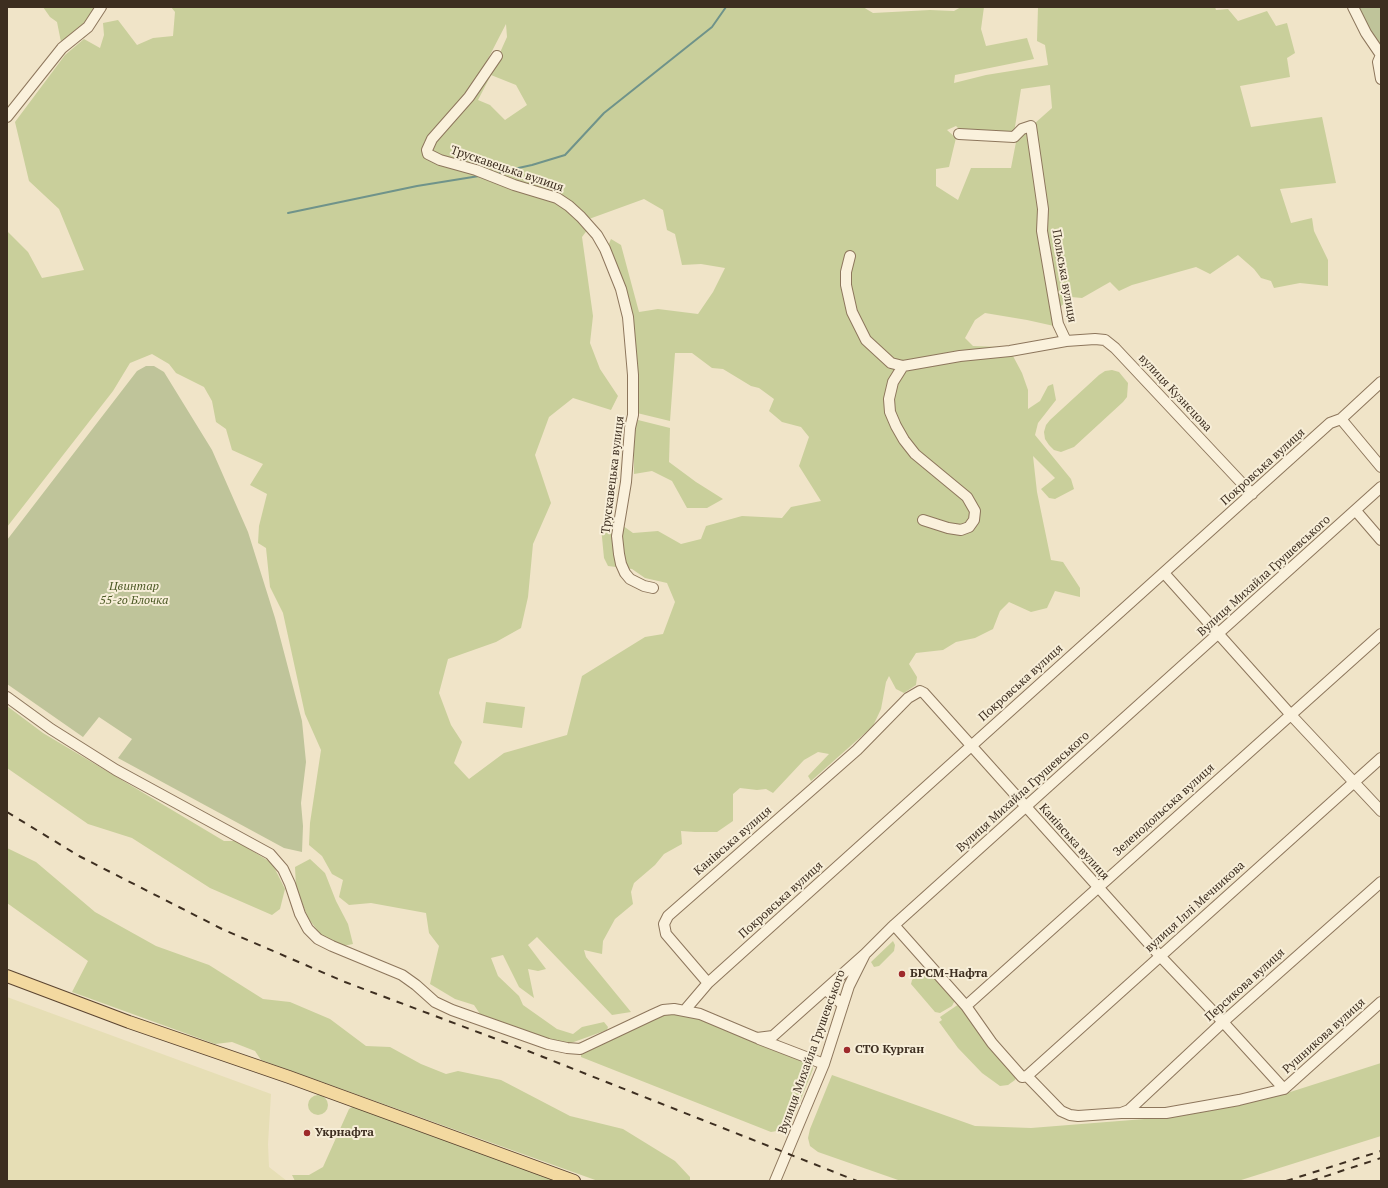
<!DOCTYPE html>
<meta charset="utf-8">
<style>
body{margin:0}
#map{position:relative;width:1388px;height:1188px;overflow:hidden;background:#f0e4c8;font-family:"PT Serif",serif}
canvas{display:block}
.frame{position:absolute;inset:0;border:8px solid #3d2e20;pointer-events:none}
</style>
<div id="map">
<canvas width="1388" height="1188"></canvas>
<div class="frame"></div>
</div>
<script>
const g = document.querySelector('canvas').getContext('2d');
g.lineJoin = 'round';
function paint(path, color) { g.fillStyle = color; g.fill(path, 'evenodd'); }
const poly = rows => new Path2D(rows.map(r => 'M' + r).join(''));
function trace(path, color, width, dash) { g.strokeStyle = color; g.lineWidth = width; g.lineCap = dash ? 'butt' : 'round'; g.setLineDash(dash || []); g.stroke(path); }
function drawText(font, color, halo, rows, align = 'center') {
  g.font = font + ' "PT Serif",serif'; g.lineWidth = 4; g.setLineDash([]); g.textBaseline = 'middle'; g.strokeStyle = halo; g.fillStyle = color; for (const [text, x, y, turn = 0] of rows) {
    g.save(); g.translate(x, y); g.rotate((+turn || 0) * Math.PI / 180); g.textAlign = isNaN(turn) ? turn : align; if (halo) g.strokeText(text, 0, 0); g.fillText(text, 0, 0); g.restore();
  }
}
const farmland = poly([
 [7,997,271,1094,268,1144,269,1167,287,1181,7,1181]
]);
const green = poly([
 [43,7,100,7,62,47,57,22,50,17],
 [171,7,863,7,873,13,930,10,954,11,961,7,984,7,981,29,986,46,1027,38,1034,59,955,75,954,83,986,75,1048,65,1045,45,1037,41,1038,7,1215,7,1216,10,1228,9,1238,21,1267,11,1276,26,1287,23,1295,53,1287,58,1290,77,1240,86,1251,127,1322,117,1336,183,1280,189,1291,223,1312,218,1314,231,1328,260,1328,286,1300,283,1274,288,1271,281,1261,278,1254,269,1238,255,1210,274,1196,267,1132,285,1119,291,1110,282,1082,298,1071,297,1058,309,1045,230,1034,124,1052,108,1050,85,1021,89,1014,133,961,131,956,126,947,130,956,138,949,167,936,169,936,186,958,200,971,168,1011,168,1016,142,1023,134,1029,134,1054,326,1027,320,985,313,975,320,965,338,973,346,1001,347,1013,356,1022,373,1028,390,1028,409,1040,401,1048,386,1053,384,1056,400,1038,423,1035,435,1071,479,1074,489,1055,499,1049,498,1041,489,1055,478,1033,456,1037,492,1051,560,1063,562,1080,588,1080,597,1055,591,1047,608,1031,612,1009,602,1000,611,993,629,975,638,956,642,943,650,916,653,909,664,917,677,916,685,904,693,896,689,889,676,886,682,881,709,873,726,811,781,808,776,829,754,818,752,804,760,773,793,766,789,757,790,740,788,733,794,733,821,717,832,695,832,681,831,682,844,664,854,655,865,634,883,631,892,633,904,615,919,603,941,602,954,584,950,586,957,631,1012,612,1015,537,937,528,945,546,969,538,971,528,969,534,998,519,987,503,955,491,958,498,976,519,996,523,1005,557,1029,573,1034,582,1027,604,1022,608,1027,607,1030,571,1043,552,1041,480,1014,474,1005,455,999,430,984,439,946,429,933,426,913,371,903,349,905,339,897,343,880,332,874,322,856,309,845,310,823,321,750,305,714,283,613,270,587,266,548,258,543,259,526,267,494,250,485,263,464,232,450,226,429,216,422,212,401,204,387,176,373,169,364,152,354,130,363,113,391,7,527,7,231,28,252,42,278,84,270,59,209,29,181,15,122,65,55,84,39,100,48,104,35,103,23,118,20,137,45,153,38,173,36,175,12],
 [506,24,507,37,498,57,433,147,432,153,445,166,423,156,424,142,475,84],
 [491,75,516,85,527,105,505,120,490,105,478,100],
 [644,199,663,210,667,230,675,234,682,265,701,264,725,268,713,292,698,314,658,309,639,312,621,245,611,239,607,248,636,371,637,413,670,421,675,353,692,353,712,368,723,369,751,386,759,388,774,399,769,411,782,422,801,427,809,437,799,466,821,501,791,507,782,518,742,516,706,526,701,539,681,544,658,531,633,533,608,515,601,527,604,558,608,566,632,569,645,578,667,583,675,602,663,634,645,637,582,676,567,735,504,753,469,779,454,763,462,742,451,725,439,693,448,659,496,642,521,628,528,597,533,544,551,503,535,455,549,417,573,398,611,410,618,396,600,369,590,343,593,316,582,237,588,229,589,219],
 [1112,370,1119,372,1128,383,1127,397,1123,402,1074,447,1061,452,1054,450,1049,445,1045,439,1044,432,1046,425,1050,420,1099,375,1105,371],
 [638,420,670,428,669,462,696,482,723,499,707,508,687,508,672,481,652,471,634,474,634,430],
 [486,702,525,707,522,728,483,723],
 [7,706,43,733,224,841,236,841,272,863,285,889,280,909,272,915,210,888,132,838,88,824,7,768],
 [7,848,36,862,95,912,156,946,209,965,263,999,290,1002,330,1019,366,1046,390,1047,421,1064,446,1074,458,1071,501,1080,570,1116,623,1129,675,1161,690,1177,690,1181,598,1181,261,1060,255,1051,232,1042,215,1044,72,992,88,961,7,903],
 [310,859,325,873,336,901,348,924,353,944,343,946,321,935,308,918,296,887,295,867],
 [893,941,895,945,894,951,879,966,874,967,871,962],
 [926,967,955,1000,952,1006,940,1013,935,1012,911,984,912,980],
 [959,1004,1017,1075,1015,1080,1008,1085,1000,1086,982,1073,958,1048,939,1022,942,1020,940,1017],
 [673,1013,692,1016,812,1064,813,1069,789,1129,771,1132,581,1057,581,1053,653,1018],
 [1381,1063,1381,1136,1238,1181,901,1181,818,1152,810,1146,808,1138,810,1129,832,1075,975,1126,1031,1128,1157,1118,1284,1094],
 '308 1105a10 10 0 1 1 20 0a10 10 0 1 1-20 0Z',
 [355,1105,415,1130,564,1181,295,1181,292,1175,309,1175,323,1167,349,1109]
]);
const cemetery = poly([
 [1357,7,1381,7,1381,49,1365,25],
 [146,366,154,366,164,372,212,450,248,532,275,618,302,721,306,762,301,803,303,826,302,852,284,848,118,758,132,739,99,717,83,737,7,684,7,540,137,371]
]);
const stream = poly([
 [500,172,532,165,565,155,604,113,712,27,726,7],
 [288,213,417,186,479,176]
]);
const minor = poly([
 [1353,7,1366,33,1381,55],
 [1381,55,1378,62,1381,79],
 [497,56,469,97,432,139,427,150,428,154,440,160,476,170,514,185,557,198,569,206,581,217,597,235,605,249,621,289,628,317,633,375,633,415,630,428,626,482,617,536,619,554,621,564,625,573,630,579,644,586,653,588],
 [7,117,62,48,88,27,101,7],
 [959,134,1014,137,1022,129,1031,126,1043,209,1042,231,1058,324,1066,341],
 [850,256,846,272,846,285,852,312,866,340,891,363,903,366,960,356,1010,351,1066,341,1095,339,1105,340,1115,348,1252,494],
 [903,366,893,382,889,399,890,412,896,426,904,440,915,454,967,497,975,511,974,520,969,527,961,530,948,528,923,520],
 [1341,419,1381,467],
 [1356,511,1381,540],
 [1164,573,1291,715,1381,811],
 [7,697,51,729,116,770,270,854,283,869,290,884,300,914,308,929,318,939,332,946,402,975,416,985,435,1002,452,1010,548,1044,567,1048,580,1049,652,1015,663,1010,674,1009,700,1014,757,1038,773,1036,865,954],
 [894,925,966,1006,992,1043,1022,1077,1027,1076,1061,1111,1070,1115,1078,1116,1121,1113,1129,1110,1223,1022,1381,882],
 [708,983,666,934,664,924,668,916,857,750,908,698,920,691,924,693,1160,956,1223,1022,1284,1089],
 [826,990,842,1004],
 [966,1006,1381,634],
 [685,1010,708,983,1100,630,1330,423,1341,419,1381,382],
 [759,1039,824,1064],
 [1027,1076,1381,758],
 [1123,1113,1166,1113,1239,1100,1284,1089,1381,1002],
 [775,1181,824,1064,849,986,865,954,892,927,1381,487]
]);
const major = poly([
 [7,976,129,1022,289,1077,574,1181]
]);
const rail = poly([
 [7,812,79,856,222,929,345,982,528,1051,857,1181],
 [1286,1181,1381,1151],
 [1311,1181,1381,1158]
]);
const markers = [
 [902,974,4,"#9e2a2b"],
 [847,1050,4,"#9e2a2b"],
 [307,1133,4,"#9e2a2b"]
];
const streetNames = [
 ["Трускавецька вулиця",507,169,19],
 ["Польська вулиця",1064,276,80],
 ["вулиця Кузнєцова",1175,393,47],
 ["Покровська вулиця",1263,467,-42],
 ["Трускавецька вулиця",613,475,-83],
 ["Вулиця Михайла Грушевського",1264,576,-42],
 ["Покровська вулиця",1021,683,-42],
 ["Вулиця Михайла Грушевського",1023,792,-42],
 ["Зеленодольська вулиця",1164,810,-42],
 ["Канівська вулиця",733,841,-41],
 ["Канівська вулиця",1074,842,48],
 ["Покровська вулиця",781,900,-42],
 ["вулиця Іллі Мечникова",1195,907,-42],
 ["Персикова вулиця",1245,985,-42],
 ["Рушникова вулиця",1324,1036,-42],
 ["Вулиця Михайла Грушевського",812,1052,-70]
];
const parkNames = [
 ["Цвинтар",134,587],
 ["55-го Блочка",134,601]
];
const poiNames = [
 ["БРСМ-Нафта",910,974],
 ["СТО Курган",855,1050],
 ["Укрнафта",315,1133]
];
paint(farmland, '#e6deb5');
paint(green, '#c9cf9b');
paint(cemetery, '#bfc49a');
trace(stream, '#6f938a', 2);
trace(minor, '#8d765c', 12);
trace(major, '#5b4430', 14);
trace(minor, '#faf1dc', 10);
trace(major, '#f3d9a0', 12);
trace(rail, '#3d2e20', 2, [7, 7]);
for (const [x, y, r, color] of markers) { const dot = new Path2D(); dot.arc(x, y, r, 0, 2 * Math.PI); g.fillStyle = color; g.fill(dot); trace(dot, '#f7eed8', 1.5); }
drawText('12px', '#3d2e20', '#f7eed8', streetNames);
drawText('italic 12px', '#4d5a26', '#f7eed8', parkNames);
drawText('bold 12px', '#3d2e20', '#f7eed8', poiNames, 'left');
</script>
